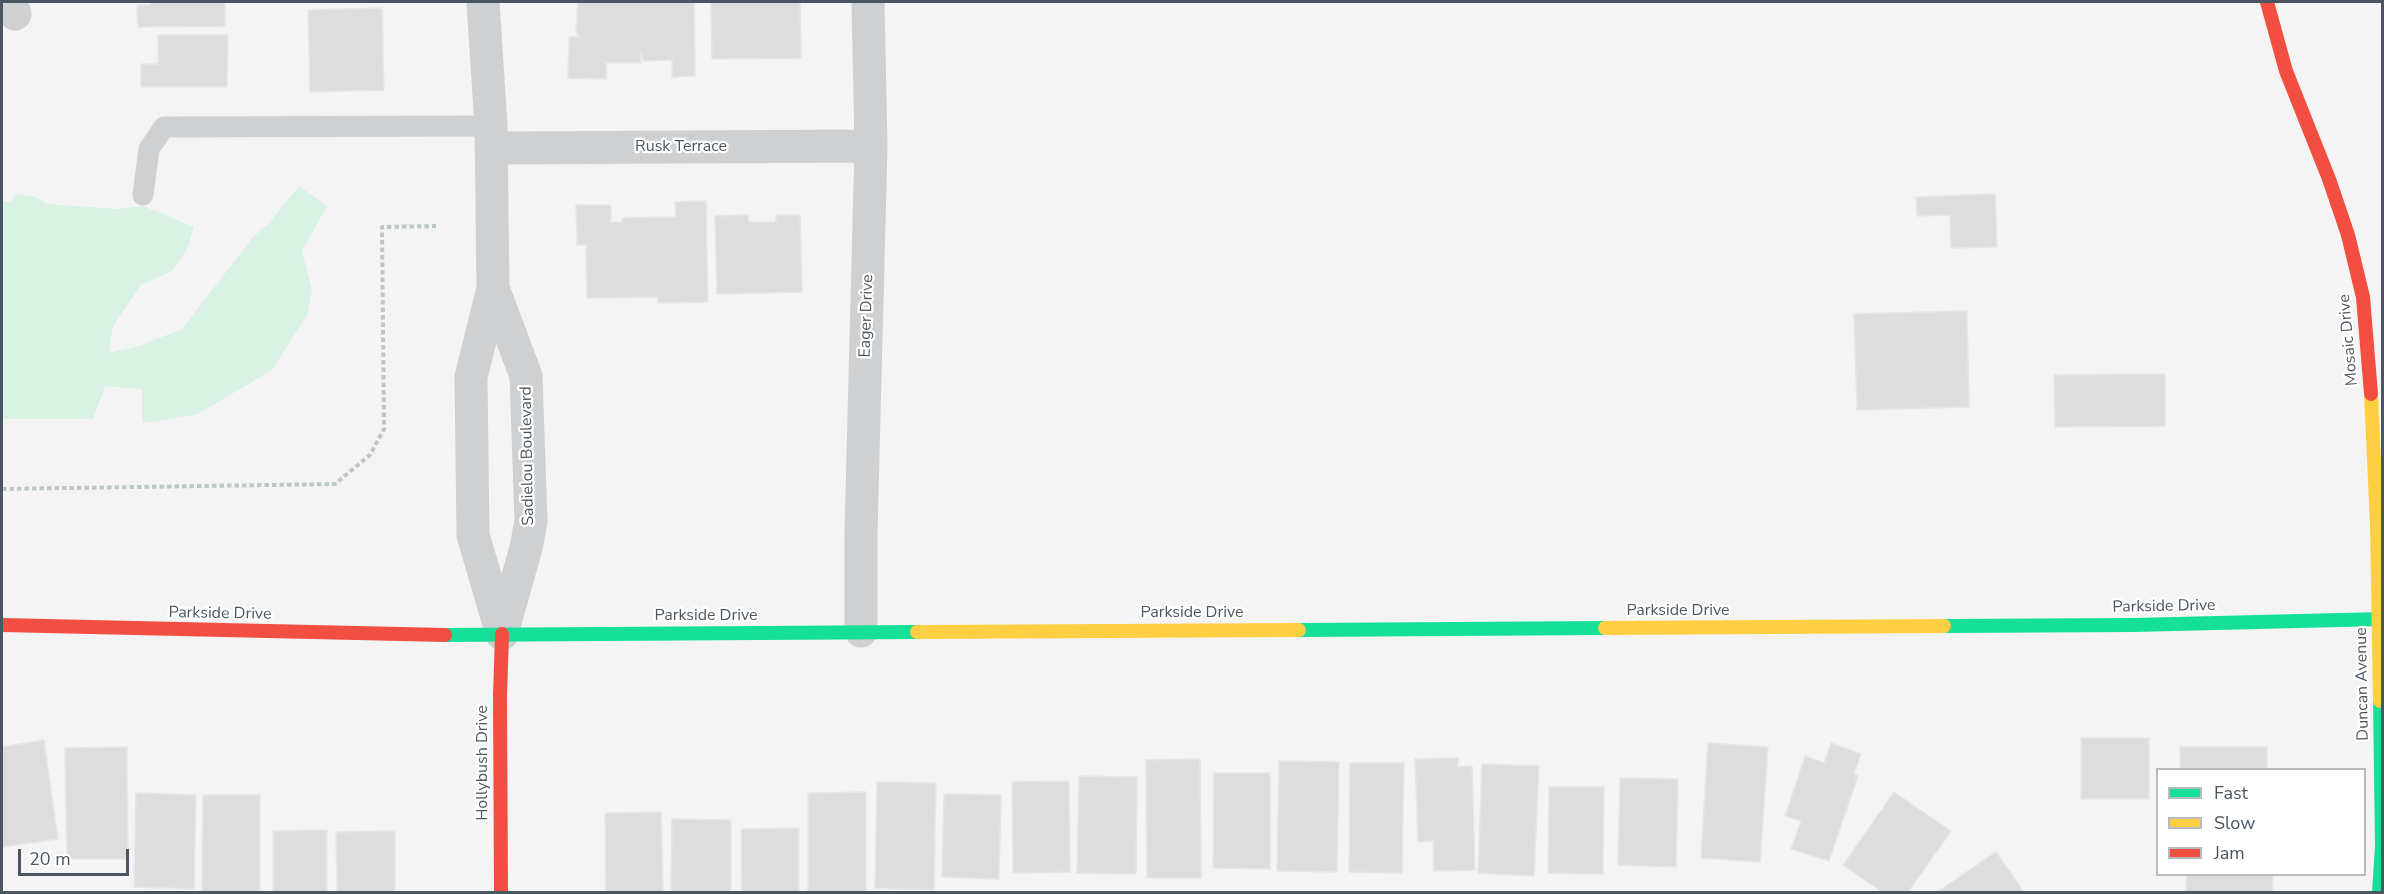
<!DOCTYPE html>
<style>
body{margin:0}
#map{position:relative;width:2384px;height:894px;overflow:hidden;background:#f4f4f4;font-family:"Nunito Sans",sans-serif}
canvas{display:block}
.frame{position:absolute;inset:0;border:3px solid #4a5661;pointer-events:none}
.legend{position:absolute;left:2156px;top:768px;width:210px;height:108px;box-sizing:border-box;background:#fff;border:2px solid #b7bbc0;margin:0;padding:8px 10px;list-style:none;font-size:18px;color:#4a5661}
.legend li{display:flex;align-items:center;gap:12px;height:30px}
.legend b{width:30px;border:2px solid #b7bbc0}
.scale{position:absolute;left:18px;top:849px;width:111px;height:27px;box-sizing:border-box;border:3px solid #4a5661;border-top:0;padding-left:8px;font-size:18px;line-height:21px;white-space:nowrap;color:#4a5661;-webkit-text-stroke:4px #fff;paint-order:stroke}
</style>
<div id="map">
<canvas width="2384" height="894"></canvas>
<div class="frame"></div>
<ul class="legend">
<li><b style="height:8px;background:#16e098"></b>Fast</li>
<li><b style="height:8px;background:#ffcf43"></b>Slow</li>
<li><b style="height:8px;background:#f24e42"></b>Jam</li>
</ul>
<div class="scale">20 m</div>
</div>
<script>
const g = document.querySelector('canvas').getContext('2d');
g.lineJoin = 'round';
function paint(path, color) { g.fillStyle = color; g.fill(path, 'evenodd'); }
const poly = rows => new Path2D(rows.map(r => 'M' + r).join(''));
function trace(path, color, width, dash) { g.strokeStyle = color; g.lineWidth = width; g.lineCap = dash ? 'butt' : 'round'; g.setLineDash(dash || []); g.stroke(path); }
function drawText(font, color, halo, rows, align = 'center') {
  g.font = font + ' "Nunito Sans",sans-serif'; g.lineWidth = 4.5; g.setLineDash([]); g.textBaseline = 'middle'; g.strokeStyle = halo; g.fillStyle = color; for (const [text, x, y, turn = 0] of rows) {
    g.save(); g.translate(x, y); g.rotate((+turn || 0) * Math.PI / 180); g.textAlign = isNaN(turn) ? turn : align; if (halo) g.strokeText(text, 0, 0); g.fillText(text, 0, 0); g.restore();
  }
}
const green = poly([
 [299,186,327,206,302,251,312,290,307,315,272,370,196,415,142,423,142,389,105,386,93,419,2,419,2,201,10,202,17,194,36,197,47,204,117,209,143,206,194,227,187,249,172,271,141,285,113,326,109,353,139,346,182,329,253,237,269,223]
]);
const building = poly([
 [150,2,225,2,225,26,138,27,137,5,150,5,150,2],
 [578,2,694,2,695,76,672,77,672,60,643,61,641,52,641,63,606,63,606,79,568,78,569,37,579,37,576,32,578,2],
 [711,2,800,2,801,58,712,59,711,2],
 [382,8,384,90,310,92,308,10,382,8],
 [158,35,228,35,227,87,141,87,141,64,158,64,158,35],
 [1995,194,1997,247,1951,248,1950,215,1917,216,1916,197,1995,194],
 [706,201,708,302,658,303,658,297,587,298,586,245,577,245,576,205,611,205,611,222,622,222,622,218,676,217,675,202,706,201],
 [748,215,749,222,776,222,776,215,800,215,802,292,717,294,715,216,748,215],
 [1967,311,1969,407,1857,410,1854,314,1967,311],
 [2165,374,2165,426,2055,427,2054,375,2165,374],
 [2081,738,2149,738,2149,799,2081,799,2081,738],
 [44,740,58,839,2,847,2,747,44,740],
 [1708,743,1768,747,1760,862,1701,858,1708,743],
 [1831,743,1861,754,1854,774,1858,776,1829,861,1791,849,1801,821,1785,816,1805,756,1824,763,1831,743],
 [127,747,128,859,67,859,65,748,127,747],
 [2180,747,2267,747,2267,770,2180,770,2180,747],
 [1458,758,1458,767,1472,766,1475,870,1434,871,1433,841,1418,842,1415,759,1458,758],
 [1200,759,1201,878,1147,878,1146,760,1200,759],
 [1279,761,1339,762,1337,872,1277,871,1279,761],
 [1350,763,1404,763,1402,873,1349,872,1350,763],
 [1482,764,1539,766,1534,876,1478,873,1482,764],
 [1214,773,1270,773,1270,869,1213,868,1214,773],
 [1079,776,1137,777,1136,874,1077,873,1079,776],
 [1620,778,1678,779,1676,867,1618,865,1620,778],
 [1069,781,1070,872,1013,873,1012,782,1069,781],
 [877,782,936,783,934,890,875,888,877,782],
 [1549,787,1604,787,1603,874,1548,873,1549,787],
 [866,792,866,892,808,892,808,793,866,792],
 [1894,792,1951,831,1908,892,1882,892,1843,865,1894,792],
 [136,793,196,795,194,889,134,887,136,793],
 [944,794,1001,795,999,879,942,877,944,794],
 [203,795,260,795,260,892,202,892,203,795],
 [661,812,663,892,606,892,605,813,661,812],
 [672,819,731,820,731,892,671,892,672,819],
 [799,828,799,892,742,892,741,829,799,828],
 [327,830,327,892,273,892,273,831,327,830],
 [395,831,395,892,337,892,336,832,395,831],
 [1996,852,2024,892,1937,892,1996,852],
 [2187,874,2273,875,2272,892,2186,892,2187,874]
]);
const path = poly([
 [2,489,335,484,370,455,384,429,382,227,436,226]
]);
const lane = poly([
 [143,195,149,149,164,127,491,126]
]);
const street = poly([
 [11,2,15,14],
 [483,2,491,126,493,288,471,377,473,535,502,634],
 [491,148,871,146],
 [493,288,526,376,531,521,526,548,502,633],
 [861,631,861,532,871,146,868,2]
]);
const fast = poly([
 [1944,626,2134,625,2382,619],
 [1299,630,1605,628],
 [445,635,917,632],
 [2379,892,2382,846,2380,701]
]);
const slow = poly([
 [2371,394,2377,525,2380,701],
 [1605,628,1944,626],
 [917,632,1299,630]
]);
const jam = poly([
 [2267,2,2286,71,2329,179,2348,235,2363,297,2371,394],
 [2,625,445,635],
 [501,892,500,696,502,634]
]);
const streetNames = [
 ["Rusk Terrace",681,147],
 ["Eager Drive",867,316,-88],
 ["Mosaic Drive",2349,340,-95],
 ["Sadielou Boulevard",528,456,-91],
 ["Parkside Drive",2164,607,-1],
 ["Parkside Drive",1678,611],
 ["Parkside Drive",1192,613],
 ["Parkside Drive",220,614,1],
 ["Parkside Drive",706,616],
 ["Duncan Avenue",2363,684,-91],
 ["Hollybush Drive",483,763,-90]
];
paint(green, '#d9f2e3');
paint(building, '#ddddde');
trace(building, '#e5e6e7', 1.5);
trace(path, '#bcc7c4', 4, [4.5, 3]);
trace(lane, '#ced0d2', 21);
trace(street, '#ced0d2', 33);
trace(fast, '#16e098', 14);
trace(slow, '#ffcf43', 14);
trace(jam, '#f24e42', 14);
drawText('16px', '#4a5661', '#fff', streetNames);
</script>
